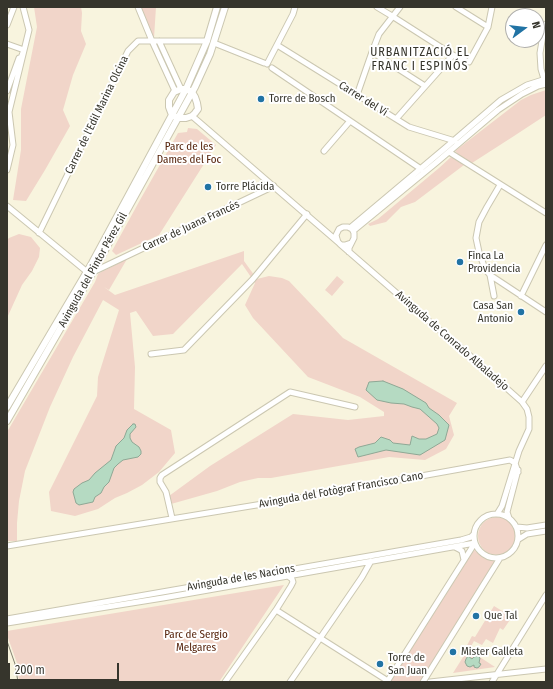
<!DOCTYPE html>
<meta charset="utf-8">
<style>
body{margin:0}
#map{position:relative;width:553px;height:689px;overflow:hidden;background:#f8f4de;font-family:"Fira Sans Condensed",sans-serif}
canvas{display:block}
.frame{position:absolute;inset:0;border:8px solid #36352c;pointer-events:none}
.north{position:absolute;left:505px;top:8px;width:40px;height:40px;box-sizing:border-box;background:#fff;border:1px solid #afaeab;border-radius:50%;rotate:75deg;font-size:11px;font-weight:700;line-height:16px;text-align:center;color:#36352c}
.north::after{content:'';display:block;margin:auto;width:14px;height:18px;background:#2173a4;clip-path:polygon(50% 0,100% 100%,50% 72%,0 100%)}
.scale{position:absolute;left:8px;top:663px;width:111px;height:18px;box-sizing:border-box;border:2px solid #36352c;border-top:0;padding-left:5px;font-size:12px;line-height:14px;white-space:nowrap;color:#36352c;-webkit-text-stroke:3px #fff;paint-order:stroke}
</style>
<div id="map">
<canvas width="553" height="689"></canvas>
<div class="frame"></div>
<div class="north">N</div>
<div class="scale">200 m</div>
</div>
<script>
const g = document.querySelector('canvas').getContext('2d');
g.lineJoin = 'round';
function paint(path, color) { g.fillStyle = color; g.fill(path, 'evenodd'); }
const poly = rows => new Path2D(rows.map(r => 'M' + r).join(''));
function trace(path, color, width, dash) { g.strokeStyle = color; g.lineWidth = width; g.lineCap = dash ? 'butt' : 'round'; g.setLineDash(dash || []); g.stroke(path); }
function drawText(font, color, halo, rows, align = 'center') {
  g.font = font + ' "Fira Sans Condensed",sans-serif'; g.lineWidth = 4; g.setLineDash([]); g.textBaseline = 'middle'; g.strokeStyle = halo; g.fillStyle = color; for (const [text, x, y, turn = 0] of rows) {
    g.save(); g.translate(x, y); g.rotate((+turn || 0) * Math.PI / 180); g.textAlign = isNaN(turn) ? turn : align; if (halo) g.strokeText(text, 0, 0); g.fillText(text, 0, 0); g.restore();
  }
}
const green = poly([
 [34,7,81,7,82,13,81,31,86,44,73,75,63,110,70,126,45,170,26,201,13,200,21,150,21,109,37,27],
 [140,7,156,7,154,38],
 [546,90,546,115,514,136,472,163,460,156,455,151,521,100,531,95],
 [188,128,197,129,216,145,159,235,116,255,112,251,140,200,178,133,187,132],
 [451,157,464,165,415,202,401,207,386,222,370,226,368,224,378,219,439,168],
 [19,234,31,237,40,248,39,257,32,271,22,285,7,318,7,240,9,238],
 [244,251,244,261,257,279,269,276,282,278,289,281,343,338,457,403,449,416,454,435,446,449,425,460,389,457,271,478,258,478,240,482,217,491,171,504,169,496,210,466,293,414,348,420,384,416,384,412,360,397,308,377,253,318,245,305,255,283,242,264,173,334,153,336,136,311,130,313,135,367,134,409,171,430,175,453,159,472,142,485,127,493,115,498,98,509,75,516,51,511,49,492,97,396,98,377,119,310,103,300,73,357,50,407,25,471,19,501,17,523,17,541,7,541,7,432,95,282,98,274,101,272,127,259,109,290,104,287,115,295],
 [337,276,344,282,332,296,325,290],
 '478 536a19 19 0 1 1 38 0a19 19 0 1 1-38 0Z',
 [474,550,481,555,491,560,496,561,420,682,390,682],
 [284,585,219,682,19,682,17,663,7,635,7,631],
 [494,606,512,617,503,630,500,628,493,643,486,639,482,645,474,641,469,650,495,667,453,673,465,654,464,651,472,636,475,637]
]);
const water = poly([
 [383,381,403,389,426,403,429,408,439,415,449,425,445,440,420,455,386,450,358,457,355,449,359,447,375,443,381,437,390,440,393,443,410,445,412,436,419,439,426,439,437,434,439,428,437,424,420,409,412,407,404,404,391,403,377,400,366,390,369,382,383,381],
 [133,424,135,424,136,427,130,434,130,438,132,442,139,447,141,451,141,454,138,457,123,460,118,464,114,468,109,482,104,487,101,493,95,497,93,502,79,505,76,503,73,492,74,489,82,483,89,480,95,473,111,460,116,446,124,438,127,430,133,424],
 [468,656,472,659,474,657,478,656,480,658,479,663,481,664,479,667,477,668,474,667,474,665,470,667,467,666,465,662,466,659,468,656]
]);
const minor = poly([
 [138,7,152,41,175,91],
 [377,7,392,16,453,55,469,62,488,27,492,7],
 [456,7,488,27],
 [7,25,14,7],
 [159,41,181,89],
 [214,43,264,63],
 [7,44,24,50,21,58,19,58,7,91],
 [277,45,409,127,455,141],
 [372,52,425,86],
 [267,64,293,14,295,7],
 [272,68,421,169],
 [544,79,541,69,540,53,543,35,546,24],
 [357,95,372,52,379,34,400,7],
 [192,116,338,242],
 [396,119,453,55],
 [324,151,350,121],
 [449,152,546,213],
 [7,170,13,145,9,112,29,30,23,7],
 [500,185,487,207,479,222,476,238,479,252,485,269,490,275,546,312],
 [7,206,86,271,93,272,274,186],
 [350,228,444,149,501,100,527,85,546,79],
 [353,231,437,162,498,110,522,94,538,86,546,84],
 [39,233,128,51,138,41,207,41],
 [340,244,424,317,466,352,522,402,527,409,529,417,529,429,519,451,502,506,497,514],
 [349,252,349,248,354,238,354,233,352,229,348,227,343,227,339,229,336,235,337,239,338,242,341,245,345,245,351,243],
 [490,275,494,296],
 [521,296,546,245],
 [151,354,184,350,253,279,307,214],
 [522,402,546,366],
 '474 536a22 22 0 1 1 44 0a22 22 0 1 1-44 0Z',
 [172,518,166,492,160,482,160,478,162,475,290,392,355,407],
 [509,518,507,512,518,470],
 [517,527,527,528,546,525],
 [519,539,527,534,546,531],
 [7,546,299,498,510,460,515,463,518,472],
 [455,547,459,549,462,551,464,560],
 [276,610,388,681],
 [7,619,461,540,471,537,474,534],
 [7,623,163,598,475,543],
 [225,682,276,610,291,586,293,582,292,579,288,576],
 [290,682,362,577,371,561],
 [387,682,473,546,475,544],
 [423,682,500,558],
 [430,682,546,669],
 [492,682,546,595]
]);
const major = poly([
 [181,89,186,89,192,92,195,97,197,103,198,109,195,113,192,116,186,118,178,118,172,115,169,107,169,100,174,92,181,89],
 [7,407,92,263,186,89,207,41,217,7],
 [7,421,93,272,195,87,210,54,225,7]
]);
const tram = poly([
 [7,641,15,664,18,682]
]);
const markers = [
 [261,99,4,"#2173a4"],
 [208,187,4,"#2173a4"],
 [460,262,4,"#2173a4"],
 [521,312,4,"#2173a4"],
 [476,616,4,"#2173a4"],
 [453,652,4,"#2173a4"],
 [380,664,4,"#2173a4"]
];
const poiNames = [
 ["Torre de Bosch",269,99],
 ["Torre Plácida",216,187],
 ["Finca La",468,256],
 ["Providencia",468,269],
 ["Casa San",513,306,"right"],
 ["Antonio",513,319,"right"],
 ["Que Tal",484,616],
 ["Mister Galleta",461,652],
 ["Torre de",388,658],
 ["San Juan",388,671]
];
const streetNames = [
 ["Carrer del Vi",363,99,32],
 ["Carrer de l'Edil Marina Olcina",97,115,-64],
 ["Carrer de Juana Francés",191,226,-25],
 ["Avinguda del Pintor Pérez Gil",93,270,-61],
 ["Avinguda de Conrado Albaladejo",452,341,41],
 ["Avinguda del Fotògraf Francisco Cano",341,490,-10],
 ["Avinguda de les Nacions",241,578,-10]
];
const parkNames = [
 ["Parc de les",189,147],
 ["Dames del Foc",189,160],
 ["Parc de Sergio",196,635],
 ["Melgares",196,648]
];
const neighbourhoodNames = [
 ["URBANITZACIÓ EL",420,53],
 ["FRANC I ESPINÓS",420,67]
];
paint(green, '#f1d5c9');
paint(water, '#b5dac2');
trace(water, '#8fa895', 1);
trace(minor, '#cbc7b1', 7);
trace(major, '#cbc7b1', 8);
trace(minor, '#fff', 5);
trace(major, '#fff', 6);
trace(tram, '#838172', 1);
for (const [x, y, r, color] of markers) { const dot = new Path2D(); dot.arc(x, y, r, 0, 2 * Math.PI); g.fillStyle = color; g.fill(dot); trace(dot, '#fff', 1.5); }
drawText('11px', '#36352c', '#fff', poiNames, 'left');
drawText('11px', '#36352c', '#fff', streetNames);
drawText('11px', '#55230b', '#fff', parkNames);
g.letterSpacing = '1px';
drawText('12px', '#36352c', '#fff', neighbourhoodNames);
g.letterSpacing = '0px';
</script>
